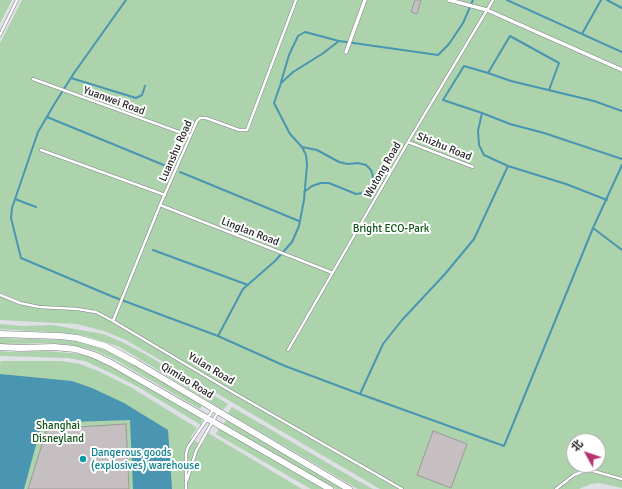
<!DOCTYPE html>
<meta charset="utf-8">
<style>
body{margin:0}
#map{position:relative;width:622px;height:489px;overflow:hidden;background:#dee0e5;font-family:Signika,"Noto Sans SC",sans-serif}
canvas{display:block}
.north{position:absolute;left:566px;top:433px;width:40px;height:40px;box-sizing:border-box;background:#fff;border:1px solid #a8a8a9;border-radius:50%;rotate:310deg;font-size:11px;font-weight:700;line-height:16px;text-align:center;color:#262628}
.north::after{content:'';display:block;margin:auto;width:14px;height:18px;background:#b93170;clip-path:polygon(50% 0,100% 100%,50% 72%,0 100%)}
</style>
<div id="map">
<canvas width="622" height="489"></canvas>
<div class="north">北</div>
</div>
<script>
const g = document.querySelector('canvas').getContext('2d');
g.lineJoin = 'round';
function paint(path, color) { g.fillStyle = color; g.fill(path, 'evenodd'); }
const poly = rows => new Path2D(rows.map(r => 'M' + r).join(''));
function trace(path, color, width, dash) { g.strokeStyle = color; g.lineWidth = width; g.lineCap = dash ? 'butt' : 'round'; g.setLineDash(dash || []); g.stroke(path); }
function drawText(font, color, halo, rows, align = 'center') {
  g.font = font + ' Signika,sans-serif'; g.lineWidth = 4; g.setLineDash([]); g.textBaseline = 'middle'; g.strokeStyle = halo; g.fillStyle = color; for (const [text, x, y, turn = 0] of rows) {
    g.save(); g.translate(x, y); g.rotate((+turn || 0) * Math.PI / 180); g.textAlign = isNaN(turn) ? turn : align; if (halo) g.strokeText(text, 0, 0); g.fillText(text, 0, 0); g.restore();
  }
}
const green = poly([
 [0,0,12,0,0,23],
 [22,0,622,0,622,488,599,483,591,484,579,489,380,489,126,340,104,331,77,324,0,320,0,43],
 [574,441,598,441,598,465,574,465],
 [0,324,22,326,53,325,103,334,120,341,145,354,228,404,223,410,120,347,102,341,81,335,65,333,0,329],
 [0,338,62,340,77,341,100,347,130,362,202,405,200,409,116,360,96,351,71,345,51,343,3,344,0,344],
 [0,351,10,352,46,351,81,354,105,362,192,413,200,418,202,421,201,425,140,388,113,374,85,361,68,358,3,356,0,356],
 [1,361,61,361,80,364,98,371,132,388,197,428,190,438,202,445,208,433,302,489,0,489,0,363],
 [232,407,360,482,373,489,358,489,228,413],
 [226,420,344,489,336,489,224,424],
 [219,428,269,457,324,489,311,489,216,434]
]);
const water = poly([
 [0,374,72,381,92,388,124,403,168,430,172,489,133,489,130,420,42,423,24,489,0,489]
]);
const stream = poly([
 [126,0,74,73,55,103,38,132,12,208,11,218,21,258,111,296,218,336,285,366,360,394,383,344,402,320,445,274,474,239,508,166,484,155,479,145,478,131,482,113,443,100,464,66,488,73,510,36,559,63,549,90],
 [507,0,622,52],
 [607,0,622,8],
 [582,34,601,0],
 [488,73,511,81,594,101,622,111],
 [71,78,136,98,142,95,145,86],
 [281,82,289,55,298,36,305,32,339,41],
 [482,113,510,124,544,133,622,159],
 [47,117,171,168],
 [302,147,317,150,339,162,348,164,358,163,366,165,371,170,373,176,372,183,363,193,356,194,329,183,321,183,312,186,304,192],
 [508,166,566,184,607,200],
 [180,172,299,221],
 [15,199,36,207],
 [593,228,622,250],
 [153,250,248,285],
 [218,336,243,289,275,261,292,242,299,226,304,200,307,165,306,155,302,147,290,134,274,103,281,83,293,72,322,54,339,41,438,55,449,44,463,23,473,0],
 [360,394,504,446,593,228,622,165]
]);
const building = poly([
 [415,0,421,0,417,14,411,12,415,0],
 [126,424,129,489,28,489,47,429,126,424],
 [433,431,467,444,451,488,417,475,433,431]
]);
const service = poly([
 [0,35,17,0],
 [33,79,190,136],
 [408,142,473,167],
 [41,150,165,195],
 [160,205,333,273],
 [0,295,20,303,39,307,77,309,96,312,113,321,229,390,402,489],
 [113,321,160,205,197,121,200,118,206,118,239,130,247,130,296,0],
 [288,350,408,142,493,0],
 [187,480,196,451,218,412],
 [186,489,186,454,188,447,213,410],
 [556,489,574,475,584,471,593,471,622,479]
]);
const pedestrian = poly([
 [449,0,487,10,622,70],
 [346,52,365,0]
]);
const tertiary = poly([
 [0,334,60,336,77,338,105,346,135,362,349,489],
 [0,347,20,348,54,347,75,349,94,355,111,363,330,489]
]);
const markers = [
 [83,459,4,"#0f9aa8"]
];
const streetNames = [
 ["Yuanwei Road",114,101,20],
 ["Shizhu Road",444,147,22],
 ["Luanshu Road",176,151,-66],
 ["Wutong Road",383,170,-60],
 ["Linglan Road",250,232,21],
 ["Yulan Road",211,369,31],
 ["Qimiao Road",187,381,31]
];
const parkNames = [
 ["Bright ECO-Park",391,229],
 ["Shanghai",58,426],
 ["Disneyland",58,439]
];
const cultureNames = [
 ["Dangerous goods",91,453],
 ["(explosives) warehouse",91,466]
];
paint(green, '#acd3ab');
paint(water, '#4a95b1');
trace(stream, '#4a95b1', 2);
paint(building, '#c5bfc2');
trace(building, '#9d989b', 1);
trace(service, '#7f8186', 3.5);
trace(pedestrian, '#7f8186', 4.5);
trace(tertiary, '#7f8186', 7);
trace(service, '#fff', 2.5);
trace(pedestrian, '#fff', 3.5);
trace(tertiary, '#fff', 6);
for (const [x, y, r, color] of markers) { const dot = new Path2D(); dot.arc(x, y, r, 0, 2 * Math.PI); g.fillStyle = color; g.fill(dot); trace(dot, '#fff', 1.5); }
drawText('11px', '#262628', '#fff', streetNames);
drawText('11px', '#0f5517', '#fff', parkNames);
drawText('11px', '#0d838f', '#fff', cultureNames, 'left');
</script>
